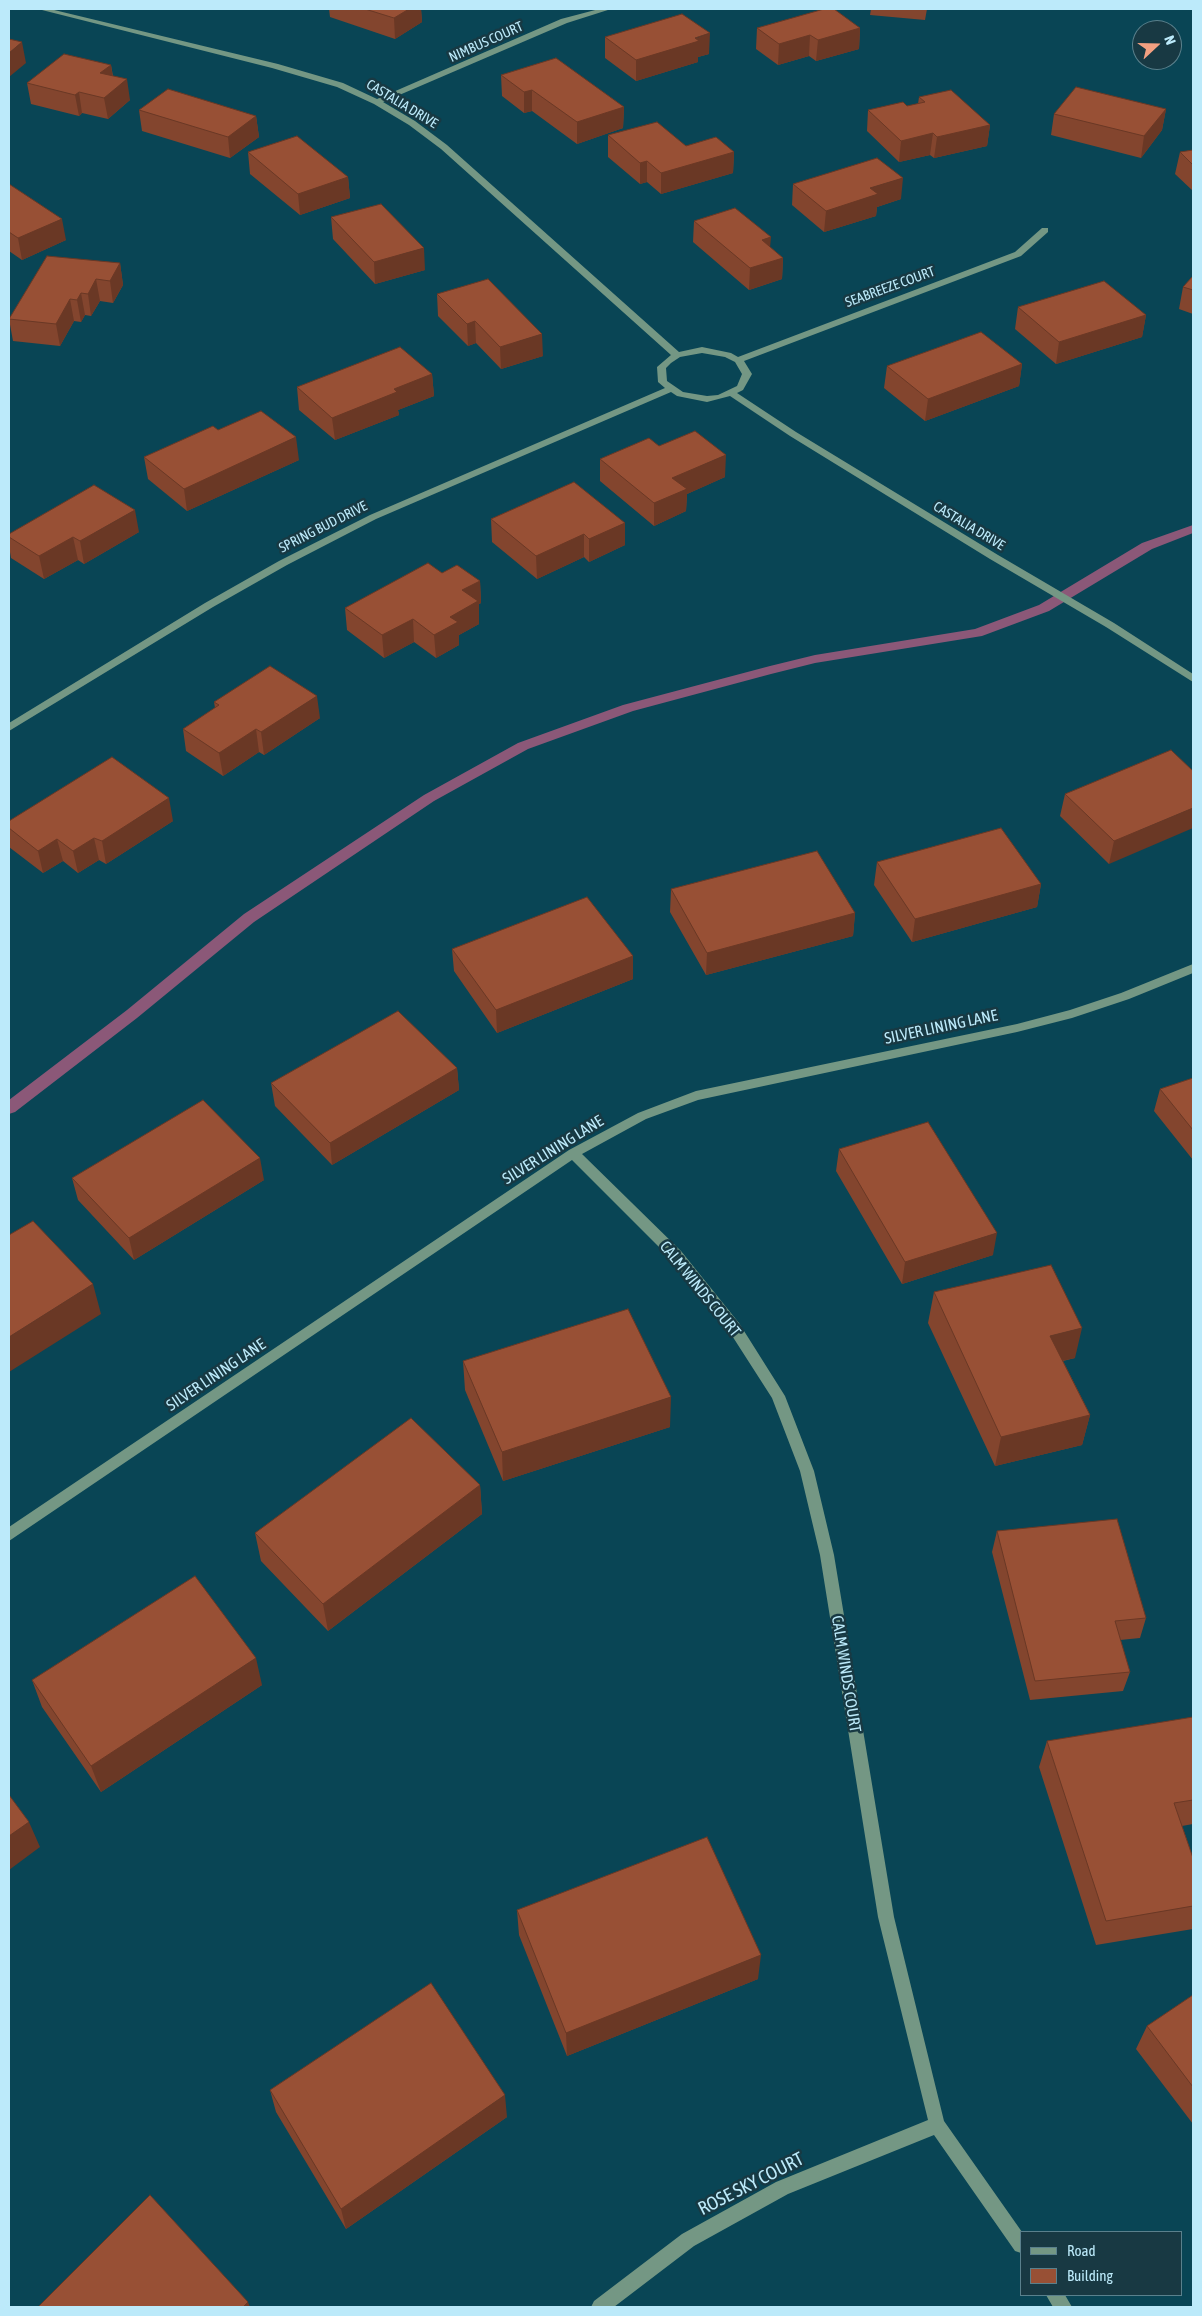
<!DOCTYPE html>
<style>
body{margin:0}
#map{position:relative;width:1202px;height:2316px;overflow:hidden;background:#094555;font-family:"Asap Condensed",sans-serif}
canvas{display:block}
.frame{position:absolute;inset:0;border:10px solid #bceafa;pointer-events:none}
.legend{position:absolute;left:1020px;top:2231px;width:162px;height:65px;box-sizing:border-box;background:#183943;border:1px solid #5a808c;margin:0;padding:6px 9px;list-style:none;font-size:15px;color:#bceafa}
.legend li{display:flex;align-items:center;gap:10px;height:25px}
.legend b{width:25px;border:1px solid #5a808c}
.north{position:absolute;left:1132px;top:20px;width:50px;height:50px;box-sizing:border-box;background:#183943;border:1px solid #5a808c;border-radius:50%;rotate:69deg;font-size:14px;font-weight:700;line-height:20px;text-align:center;color:#bceafa}
.north::after{content:'';display:block;margin:auto;width:18px;height:22px;background:#f2a081;clip-path:polygon(50% 0,100% 100%,50% 72%,0 100%)}
</style>
<div id="map">
<canvas width="1202" height="2316"></canvas>
<div class="frame"></div>
<ul class="legend">
<li><b style="height:6px;background:#749784"></b>Road</li>
<li><b style="height:14px;background:#985035"></b>Building</li>
</ul>
<div class="north">N</div>
</div>
<script>
const g = document.querySelector('canvas').getContext('2d');
g.lineJoin = 'round';
const poly = rows => new Path2D(rows.map(r => 'M' + r).join(''));
function paint(path, color) { g.fillStyle = color; g.fill(path, 'evenodd'); }
function trace(path, color, width, dash) { g.strokeStyle = color; g.lineWidth = width; g.lineCap = dash ? 'butt' : 'round'; g.setLineDash(dash || []); g.stroke(path); }
function drawText(font, color, halo, rows, align = 'center') {
  g.font = font + ' "Asap Condensed",sans-serif'; g.lineWidth = 5; g.setLineDash([]); g.textBaseline = 'middle'; g.strokeStyle = halo; g.fillStyle = color; for (const [text, x, y, turn = 0] of rows) {
    g.save(); g.translate(x, y); g.rotate((+turn || 0) * Math.PI / 180); g.textAlign = isNaN(turn) ? turn : align; if (halo) g.strokeText(text, 0, 0); g.fillText(text, 0, 0); g.restore();
  }
}
const stream = poly([
 [1193,525,1193,533,1152,549,1049,611,982,636,815,663,771,674,633,711,528,749,434,801,254,922,137,1018,15,1112,9,1114,9,1100,127,1010,244,914,424,795,518,743,623,705,770,666,815,655,975,629,1039,605,1142,543,1193,525]
]);
const minor = poly([
 [38,9,50,9,278,64,343,83,377,99,561,19,599,9,611,9,567,23,383,102,415,121,447,145,679,352,702,347,731,353,738,357,1015,252,1042,228,1048,228,1048,232,1021,256,744,361,752,374,743,390,737,393,796,432,998,555,1114,623,1193,674,1193,682,1106,627,990,559,790,436,730,396,707,402,677,396,671,392,376,519,287,565,213,607,9,731,9,723,205,603,279,561,370,515,665,388,658,382,657,367,671,355,441,149,409,125,374,104,337,87,272,68,38,9],
 [702,353,725,357,735,362,742,374,737,386,718,395,707,396,683,392,667,381,666,368,671,363,680,357,702,353],
 [1193,964,1193,973,1129,999,1072,1018,1017,1032,698,1100,646,1119,582,1154,681,1251,739,1323,785,1396,814,1471,834,1555,894,1917,944,2121,1022,2232,1021,2232,1021,2253,1015,2251,934,2135,788,2194,694,2246,614,2307,591,2307,594,2301,682,2234,776,2182,928,2120,878,1917,820,1555,800,1471,772,1398,729,1331,671,1259,572,1160,9,1541,9,1527,569,1150,638,1113,696,1091,1017,1024,1070,1010,1121,993,1193,964],
 [1046,2295,1065,2295,1072,2307,1053,2307,1046,2295]
]);
const wall = poly([
 [329,9,421,9,422,22,395,39,330,17],
 [871,9,927,9,925,20,870,15],
 [757,28,860,28,859,49,816,61,809,56,778,65,756,49],
 [605,37,709,54,698,57,698,62,636,81,605,58],
 [111,65,113,76,130,100,108,119,82,113,79,116,31,104,27,83],
 [501,75,624,107,623,128,577,144,532,111,524,113,502,96],
 [919,97,990,125,987,146,934,158,930,155,899,162,867,131,868,110,907,106,918,104],
 [1166,109,1162,130,1141,158,1051,135,1054,114],
 [139,110,256,116,259,137,230,158,142,131],
 [608,135,734,152,733,173,661,194,647,182,640,184,608,157],
 [1193,150,1193,191,1175,174,1180,152],
 [248,152,348,177,350,198,300,215,250,174],
 [9,184,66,240,22,260,9,251],
 [793,184,901,199,877,207,876,216,824,232,792,205],
 [331,217,425,270,375,284,333,239],
 [694,221,783,258,782,279,749,290,693,242],
 [120,263,123,285,113,303,100,301,91,316,85,315,81,322,74,321,60,346,13,341,9,319],
 [1193,276,1193,314,1179,309,1183,287],
 [437,294,543,356,501,369,476,343,468,346,438,316],
 [1018,307,1146,315,1142,337,1056,364,1015,329],
 [1022,364,1019,386,925,421,884,388,887,366],
 [432,374,434,396,398,410,399,415,335,440,299,410,297,387],
 [218,430,299,460,187,511,148,479,144,457],
 [659,446,725,477,687,494,686,511,654,526,600,481,600,459],
 [574,482,625,545,589,562,584,557,537,579,492,542,491,519],
 [139,532,84,564,78,560,44,579,11,558,9,546,9,534],
 [442,573,480,581,481,603,479,604,479,624,459,635,459,645,436,658,414,642,384,658,347,630,345,608],
 [214,702,320,718,264,755,259,752,223,776,186,751,183,729,215,708],
 [1193,771,1109,864,1060,816,1065,794],
 [9,821,173,821,106,864,99,860,78,873,63,861,43,873,9,847],
 [877,862,1041,884,1037,907,912,942,874,885],
 [671,889,855,913,853,936,706,975,670,912],
 [452,949,633,956,633,979,497,1033,454,971],
 [457,1068,459,1090,332,1165,275,1106,271,1083],
 [1193,1078,1193,1160,1154,1111,1160,1089],
 [839,1149,993,1255,902,1284,836,1171],
 [72,1178,264,1180,134,1260,78,1200],
 [934,1292,1075,1358,1063,1361,1090,1415,1082,1445,995,1466,928,1323],
 [463,1361,670,1427,503,1481,465,1390],
 [480,1485,482,1514,328,1631,261,1561,255,1533],
 [997,1531,1146,1618,1140,1638,1120,1640,1130,1672,1123,1691,1030,1700,992,1552],
 [32,1680,262,1685,101,1792,42,1707],
 [1193,1718,1193,1824,1182,1826,1193,1858,1193,1929,1096,1945,1039,1767,1047,1741],
 [517,1910,758,1979,567,2056,519,1935],
 [1193,1995,1193,2124,1136,2049,1147,2026],
 [270,2090,507,2117,346,2229,276,2112]
]);
const shadedWall = poly([
 [409,9,421,9,422,22,395,39,394,18],
 [860,28,859,49,816,61,818,40],
 [710,33,709,54,698,57,698,62,636,81,636,60],
 [810,35,809,56,778,65,779,44],
 [22,42,26,63,9,77,9,53],
 [111,65,114,86,100,73],
 [127,79,130,100,108,119,104,98],
 [532,90,532,111,524,113,524,92],
 [79,92,82,113,79,116,75,95],
 [624,107,623,128,577,144,577,122],
 [1166,109,1162,130,1141,158,1144,136],
 [256,116,259,137,230,158,228,137],
 [990,125,987,146,934,158,937,137],
 [933,133,930,155,899,162,901,141],
 [734,152,733,173,661,194,661,173],
 [647,161,647,182,640,184,640,163],
 [348,177,350,198,300,215,298,194],
 [903,178,901,199,877,207,876,216,824,232,826,211,870,188],
 [62,219,66,240,22,260,18,238],
 [771,237,769,259,762,240],
 [424,248,425,270,375,284,374,262],
 [783,258,782,279,749,290,750,268],
 [120,263,123,285,113,303,110,281],
 [96,279,100,301,91,316,88,294],
 [81,293,85,315,81,322,77,300],
 [70,299,74,321,60,346,56,324],
 [1146,315,1142,337,1056,364,1059,342],
 [475,321,476,343,468,346,467,324],
 [542,334,543,356,501,369,500,347],
 [1022,364,1019,386,925,421,928,399],
 [432,374,434,396,398,410,399,415,335,440,332,418,394,389],
 [296,437,299,460,187,511,184,489],
 [726,455,725,477,687,494,686,511,654,526,654,503,672,478],
 [135,510,139,532,84,564,80,541],
 [625,523,625,545,589,562,589,539],
 [584,534,584,557,537,579,536,556],
 [73,537,78,560,44,579,39,556],
 [480,581,481,603,479,604,479,624,459,635,459,645,436,658,434,635,450,617,462,590],
 [413,619,414,642,384,658,382,635],
 [317,696,320,718,264,755,261,732],
 [256,729,259,752,223,776,219,753],
 [169,798,173,821,106,864,102,841],
 [1193,808,1193,828,1109,864,1114,841],
 [94,838,99,860,78,873,73,851],
 [57,839,63,861,43,873,38,851],
 [1041,884,1037,907,912,942,915,919],
 [855,913,853,936,706,975,707,953],
 [633,956,633,979,497,1033,496,1010],
 [457,1068,459,1090,332,1165,330,1143],
 [260,1158,264,1180,134,1260,129,1238],
 [997,1233,993,1255,902,1284,905,1262],
 [93,1284,101,1314,9,1372,9,1337],
 [1082,1328,1075,1358,1043,1365,1050,1336],
 [671,1397,670,1427,503,1481,502,1452],
 [1090,1415,1082,1445,995,1466,1001,1437],
 [480,1485,482,1514,328,1631,323,1604],
 [256,1658,262,1685,101,1792,91,1766],
 [29,1822,40,1847,9,1870,9,1836],
 [761,1955,758,1979,567,2056,566,2033],
 [505,2095,507,2117,346,2229,341,2209],
 [248,2302,250,2307,243,2307]
]);
const building = poly([
 [365,9,409,9,394,18,365,9],
 [824,9,834,9,860,28,818,40,810,35,779,44,757,28,824,9],
 [682,14,710,33,695,38,699,41,636,60,605,37,682,14],
 [9,39,22,42,9,53,9,39],
 [64,54,111,65,100,73,127,79,104,98,79,92,75,95,27,83,64,54],
 [556,58,624,107,577,122,532,90,524,92,501,75,556,58],
 [1076,87,1166,109,1144,136,1054,114,1076,87],
 [168,89,256,116,228,137,139,110,168,89],
 [951,90,990,125,937,137,933,133,901,141,868,110,903,102,907,106,925,102,919,97,951,90],
 [657,122,686,146,716,137,734,152,661,173,647,161,640,163,608,135,657,122],
 [297,136,348,177,298,194,248,152,297,136],
 [1193,150,1193,165,1180,152,1193,150],
 [877,158,903,178,870,188,878,194,826,211,793,184,877,158],
 [9,184,62,219,18,238,9,232,9,184],
 [381,204,424,248,374,262,331,217,381,204],
 [735,208,771,237,762,240,783,258,750,268,694,221,735,208],
 [47,256,120,263,110,281,96,279,88,294,81,293,77,300,70,299,56,324,9,319,47,256],
 [1193,276,1193,290,1183,287,1193,276],
 [488,279,542,334,500,347,475,321,467,324,437,294,488,279],
 [1104,281,1146,315,1059,342,1018,307,1104,281],
 [981,332,1022,364,928,399,887,366,981,332],
 [400,347,432,374,394,389,397,392,332,418,297,387,400,347],
 [261,411,296,437,184,489,144,457,213,426,218,430,261,411],
 [695,431,726,455,672,478,687,489,654,503,600,459,649,438,659,446,695,431],
 [574,482,625,523,589,539,584,534,536,556,491,519,574,482],
 [94,485,135,510,80,541,73,537,39,556,9,537,9,534,94,485],
 [428,563,442,573,457,565,480,581,462,590,478,601,450,617,458,622,434,635,413,619,382,635,345,608,428,563],
 [270,666,317,696,261,732,256,729,219,753,183,729,219,705,214,702,270,666],
 [1171,750,1193,771,1193,808,1114,841,1065,794,1171,750],
 [112,757,169,798,102,841,94,838,73,851,57,839,38,851,9,828,9,821,112,757],
 [1001,828,1041,884,915,919,877,862,1001,828],
 [817,851,855,913,707,953,671,889,817,851],
 [587,897,633,956,496,1010,452,949,587,897],
 [398,1011,457,1068,330,1143,271,1083,398,1011],
 [1193,1078,1193,1130,1160,1089,1193,1078],
 [203,1100,260,1158,129,1238,72,1178,203,1100],
 [928,1122,997,1233,905,1262,839,1149,928,1122],
 [33,1221,93,1284,9,1337,9,1235,33,1221],
 [1051,1265,1082,1328,1050,1336,1090,1415,1001,1437,934,1292,1051,1265],
 [628,1309,671,1397,502,1452,463,1361,628,1309],
 [411,1418,480,1485,323,1604,255,1533,411,1418],
 [1117,1519,1146,1618,1115,1621,1130,1672,1035,1681,997,1531,1117,1519],
 [195,1576,256,1658,91,1766,32,1680,195,1576],
 [1193,1717,1193,1800,1174,1803,1193,1858,1193,1906,1106,1921,1047,1741,1193,1717],
 [9,1795,29,1822,9,1836,9,1795],
 [707,1837,761,1955,566,2033,517,1910,707,1837],
 [431,1983,505,2095,341,2209,270,2090,431,1983],
 [1193,1995,1193,2087,1147,2026,1193,1995],
 [150,2195,248,2302,243,2307,38,2307,150,2195]
]);
const farStreetnames = [
 ["NIMBUS COURT",486,42,-24],
 ["CASTALIA DRIVE",402,104,31],
 ["SEABREEZE COURT",890,287,-20],
 ["CASTALIA DRIVE",969,526,31],
 ["SPRING BUD DRIVE",323,527,-27]
];
const streetNames = [
 ["SILVER LINING LANE",941,1027,-12],
 ["SILVER LINING LANE",553,1150,-32],
 ["CALM WINDS COURT",700,1289,51],
 ["SILVER LINING LANE",216,1375,-34],
 ["CALM WINDS COURT",846,1674,81]
];
const nearStreetnames = [
 ["ROSE SKY COURT",751,2184,-27]
];
paint(stream, '#8b5878');
paint(minor, '#749784');
paint(wall, '#83452e');
paint(shadedWall, '#6a3825');
paint(building, '#985035');
trace(building, '#6a3825', 1);
drawText('14px', '#bceafa', '#183943', farStreetnames);
drawText('16px', '#bceafa', '#183943', streetNames);
drawText('19px', '#bceafa', '#183943', nearStreetnames);
</script>
